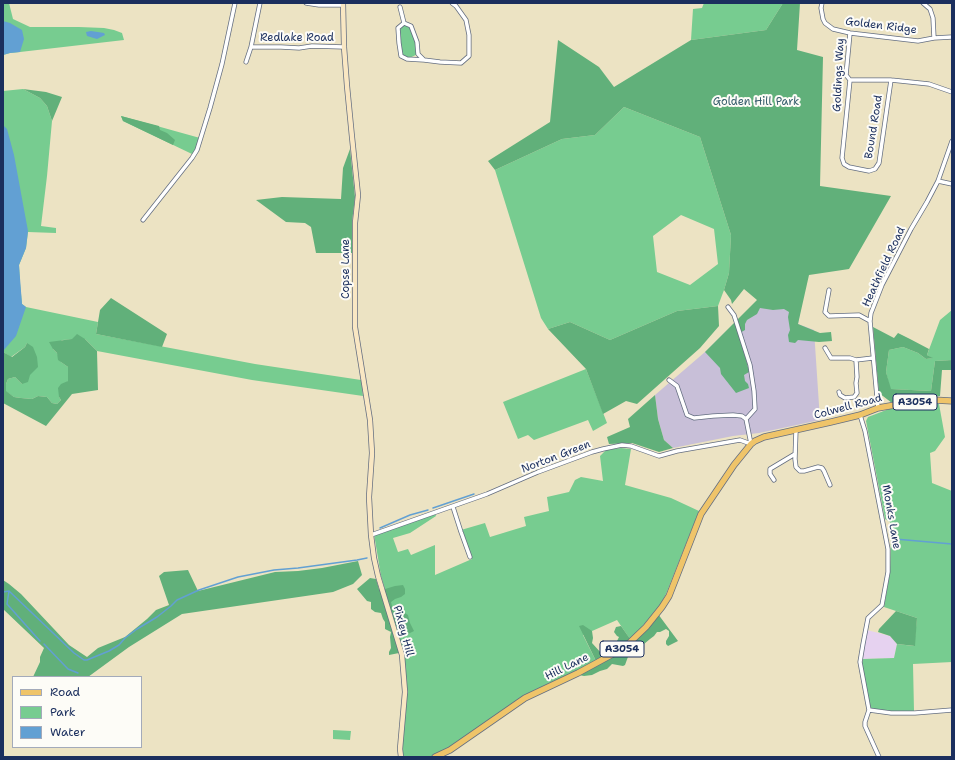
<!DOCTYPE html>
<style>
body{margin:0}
#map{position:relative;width:955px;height:760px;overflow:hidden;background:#ece3c3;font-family:"Shantell Sans",sans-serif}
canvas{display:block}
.frame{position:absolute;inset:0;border:4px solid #1b2f5e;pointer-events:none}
.legend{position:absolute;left:12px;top:676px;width:130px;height:72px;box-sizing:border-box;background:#fdfcf7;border:1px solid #a3aaba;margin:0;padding:5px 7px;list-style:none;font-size:12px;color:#1b2f5e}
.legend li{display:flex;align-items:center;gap:8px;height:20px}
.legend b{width:20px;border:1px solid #a3aaba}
</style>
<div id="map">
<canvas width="955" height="760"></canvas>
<div class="frame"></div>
<ul class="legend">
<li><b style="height:5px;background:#efc469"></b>Road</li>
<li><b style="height:11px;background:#77cc90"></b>Park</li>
<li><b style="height:11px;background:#62a0d3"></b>Water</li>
</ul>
</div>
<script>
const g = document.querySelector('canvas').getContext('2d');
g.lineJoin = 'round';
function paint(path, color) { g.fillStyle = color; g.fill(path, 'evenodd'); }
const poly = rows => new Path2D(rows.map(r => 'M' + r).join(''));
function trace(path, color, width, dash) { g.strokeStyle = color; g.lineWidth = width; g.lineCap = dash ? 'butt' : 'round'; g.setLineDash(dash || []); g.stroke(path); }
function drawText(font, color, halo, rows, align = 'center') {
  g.font = font + ' "Shantell Sans",sans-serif'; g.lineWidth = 4; g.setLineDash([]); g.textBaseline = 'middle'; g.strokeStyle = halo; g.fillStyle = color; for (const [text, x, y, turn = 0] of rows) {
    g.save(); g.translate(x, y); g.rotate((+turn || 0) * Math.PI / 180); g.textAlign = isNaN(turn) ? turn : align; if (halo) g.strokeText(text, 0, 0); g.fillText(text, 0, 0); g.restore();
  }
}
const built = poly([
 [867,630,890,636,897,644,894,658,863,659,864,649]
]);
const industrial = poly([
 [757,301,801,308,798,324,814,330,820,420,759,433,733,436,673,448,664,440,658,419,655,395,705,352]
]);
const green = poly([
 [3,3,9,3,13,19,30,27,79,27,104,28,114,30,122,33,124,40,20,52,10,53,3,55],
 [704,3,783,3,766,30,691,40,693,9,702,8],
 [404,23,411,26,417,42,418,54,407,59,401,56,398,28],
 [23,89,40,98,47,106,52,121,47,176,41,226,56,228,56,233,28,232,26,248,19,265,20,283,22,304,26,307,98,322,96,334,255,364,361,380,363,396,252,380,97,351,85,339,62,340,53,349,57,353,61,362,68,367,68,381,59,397,61,400,57,404,52,403,47,397,38,396,32,399,21,398,14,397,5,391,6,384,8,379,15,377,22,384,27,343,25,347,11,357,3,352,3,91],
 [624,107,700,137,731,235,729,273,724,290,718,306,677,311,610,340,570,322,548,329,541,318,495,170,562,139,595,135],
 [681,215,714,229,718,264,690,285,657,272,653,236],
 [121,116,200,138,196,149,192,154,123,121],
 [952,310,952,360,935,361,931,391,890,389,886,372,889,350,903,347,918,353,926,359,932,358,927,355,940,320],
 [586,369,607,423,593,431,588,420,534,440,528,435,518,439,503,402],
 [932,404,939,404,945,437,935,451,930,453,932,483,952,491,952,662,913,664,914,711,891,711,870,709,865,682,862,663,863,659,894,658,897,644,914,646,917,618,884,607,890,572,891,538,890,522,885,519,866,421,868,417,889,409,913,406],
 [621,448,631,449,625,485,671,498,699,511,666,594,660,605,641,628,630,639,617,620,583,635,596,661,578,671,526,695,472,733,441,753,429,757,403,757,402,749,407,691,404,654,381,576,374,534,435,513,436,516,410,533,393,538,398,552,408,549,411,555,435,545,435,575,472,559,461,530,485,523,490,537,526,526,524,517,549,511,547,497,569,492,575,480,581,477,603,481,600,456,606,450],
 [333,730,351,731,350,740,333,739]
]);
const forest = poly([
 [783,3,800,3,797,50,823,57,820,186,891,196,849,269,809,275,798,324,820,333,831,332,832,341,819,342,798,340,795,343,789,342,788,335,790,330,788,317,789,312,784,309,773,310,760,308,757,314,747,320,745,324,745,330,738,334,744,350,749,372,744,375,745,381,748,384,749,388,736,393,721,374,720,368,705,352,757,300,744,289,732,304,731,300,724,290,729,273,731,235,700,137,624,107,595,135,562,139,495,170,488,161,550,122,558,40,599,67,614,87,691,40,766,30],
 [23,89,46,92,62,97,52,121,47,106,40,98],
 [121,116,159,126,160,130,167,133,175,140,173,145,123,121],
 [350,149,355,197,352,222,352,253,316,253,311,227,305,223,286,222,256,200,282,197,341,199,343,168],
 [111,298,167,334,162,347,96,334,100,310],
 [718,306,719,326,700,348,637,404,626,401,603,414,586,369,548,329,570,322,610,340,677,311],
 [873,327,894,338,898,333,910,339,929,349,927,355,933,358,926,359,918,353,903,347,889,350,886,372,891,389,931,391,935,361,952,360,952,370,942,370,940,396,892,403,879,393],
 [77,334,85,339,97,351,98,390,72,394,46,426,3,403,3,352,12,357,25,347,27,343,33,347,37,357,38,367,30,375,28,382,22,384,15,377,8,379,6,384,6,391,14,397,21,398,32,399,38,396,47,397,52,403,57,404,61,400,59,397,58,388,61,384,68,381,68,367,58,360,57,353,53,349,49,342,72,339],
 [655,395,658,419,664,440,673,448,659,452,632,443,609,444,607,437,630,427,628,419],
 [358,561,362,575,353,584,333,592,182,614,129,647,88,677,33,677,40,662,40,657,44,648,3,609,3,580,9,584,21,594,69,645,87,657,98,648,125,637,147,619,156,610,169,605,159,576,164,572,188,570,198,591,275,572,298,571,322,568],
 [370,578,376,579,379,589,385,589,395,586,403,585,405,589,405,594,401,597,395,599,391,602,393,610,397,613,405,613,408,615,410,623,414,631,400,638,404,652,389,655,389,652,391,648,390,637,391,632,385,629,385,622,383,619,381,613,375,612,371,609,371,602,367,601,357,589],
 [896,611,917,618,915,646,897,644,890,636,878,632,879,629],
 [658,614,678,641,668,646,666,644,666,641,669,636,669,631,666,629,660,632,657,632,654,636,650,639,644,644,641,645,637,643,634,640],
 [583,625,592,631,593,638,592,643,602,654,614,647,619,637,617,636,614,632,616,627,621,626,633,643,632,650,629,654,625,665,623,666,612,664,607,669,600,671,592,675,584,676,579,675,596,661,579,626]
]);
const water = poly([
 [3,21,10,23,22,30,24,39,20,52,10,53,3,55],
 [91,31,104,33,105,35,97,39,87,36,86,32],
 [3,125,7,129,14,155,28,231,26,248,19,265,22,304,26,307,16,336,3,351]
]);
const stream = poly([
 [433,508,474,494],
 [380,528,410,515,428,510],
 [895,539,952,544],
 [9,591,74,653,84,660,87,660,109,651,119,645,125,638,137,629,157,617,171,606,177,600,199,590,238,577,274,570,298,568,357,560,367,558],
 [9,591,7,604,40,641],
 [3,592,9,591],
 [44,644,68,669,78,673]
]);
const street = poly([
 [306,3,319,5,342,5],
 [822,3,821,8,823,19,825,23,833,29,850,33,918,41,934,38,952,37],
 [923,3,930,9,933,18,934,38],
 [400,7,404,23],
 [404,23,411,26,417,42,418,54,424,60,440,62,461,63,469,56,469,35,466,20,456,6,452,3],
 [404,23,398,28,399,43,401,56,407,59,424,60],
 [850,33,846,75,850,80,842,158,844,164,849,167,869,171,875,169,879,163,891,80],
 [251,47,281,47,299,48,312,46,344,47],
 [246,62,251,47,260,3],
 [850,80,891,80,929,84,952,92],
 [938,181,952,184],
 [143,220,192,158,197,150,210,108,222,64,235,3],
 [829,290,825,312,829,316,859,315,870,321],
 [728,307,734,315,750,365,754,391,755,409,746,419],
 [825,348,831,358,850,358,856,360,873,358],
 [669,380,677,386,687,415,694,418,713,416,733,415,742,416,746,419,751,444],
 [839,392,840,395,845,398,854,397,857,393,856,383,857,377,856,360],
 [878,408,870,321,871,313,882,285,911,229,927,202,938,181,952,141],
 [860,415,865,431,888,549,888,572,882,605,868,618,863,644,860,662,869,710,865,722,865,726,879,757],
 [796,430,795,459,796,467,800,471,804,471,818,467,822,468,824,471,830,485],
 [774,480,770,474,770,469,795,454],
 [453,507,461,532,470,557],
 [371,535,487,494,538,472,592,452,603,449,622,445,631,446,659,456,677,451,740,440,751,444],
 [869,710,891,713,915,713,952,710]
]);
const secondary = poly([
 [343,3,344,47,347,86,352,137,358,195,355,223,355,327,370,420,372,453,369,497,371,535,374,558,378,576,402,655,405,692,400,749,401,757]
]);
const primary = poly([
 [435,757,450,750,525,698,578,673,624,648,646,627,662,607,669,596,701,514,734,465,751,444,755,441,764,437,831,422,860,415,878,408,895,405,934,400,952,401]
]);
const shields = [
 [915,402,44],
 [622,649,44]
];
const shieldNames = [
 ["A3054",915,402],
 ["A3054",622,649]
];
const streetNames = [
 ["Golden Ridge",881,26,7],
 ["Redlake Road",297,38],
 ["Goldings Way",839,75,-87],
 ["Bound Road",874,127,-81],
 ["Heathfield Road",884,267,-65],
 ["Copse Lane",346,269,-90],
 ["Colwell Road",848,407,-15],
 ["Norton Green",556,457,-21],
 ["Monks Lane",891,517,80],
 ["Pixley Hill",403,631,75],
 ["Hill Lane",567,667,-26]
];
const parkNames = [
 ["Golden Hill Park",756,102]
];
paint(built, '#e6d2f0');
paint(industrial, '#c8bfd8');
paint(green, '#77cc90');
paint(forest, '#61b07a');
paint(water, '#62a0d3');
trace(stream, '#62a0d3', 1.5);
trace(street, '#646e81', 5);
trace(secondary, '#646e81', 6);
trace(primary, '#646e81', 7);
trace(street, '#fff', 3.5);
trace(secondary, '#f9e7c3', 4.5);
trace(primary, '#efc469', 5.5);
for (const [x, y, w] of shields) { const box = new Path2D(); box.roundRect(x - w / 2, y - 8, w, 16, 3); g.fillStyle = '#fdfcf7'; g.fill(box); trace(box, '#1b2f5e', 1); }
drawText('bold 10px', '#1b2f5e', null, shieldNames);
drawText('11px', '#1b2f5e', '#fdfcf7', streetNames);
drawText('11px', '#375e6d', '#fdfcf7', parkNames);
</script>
